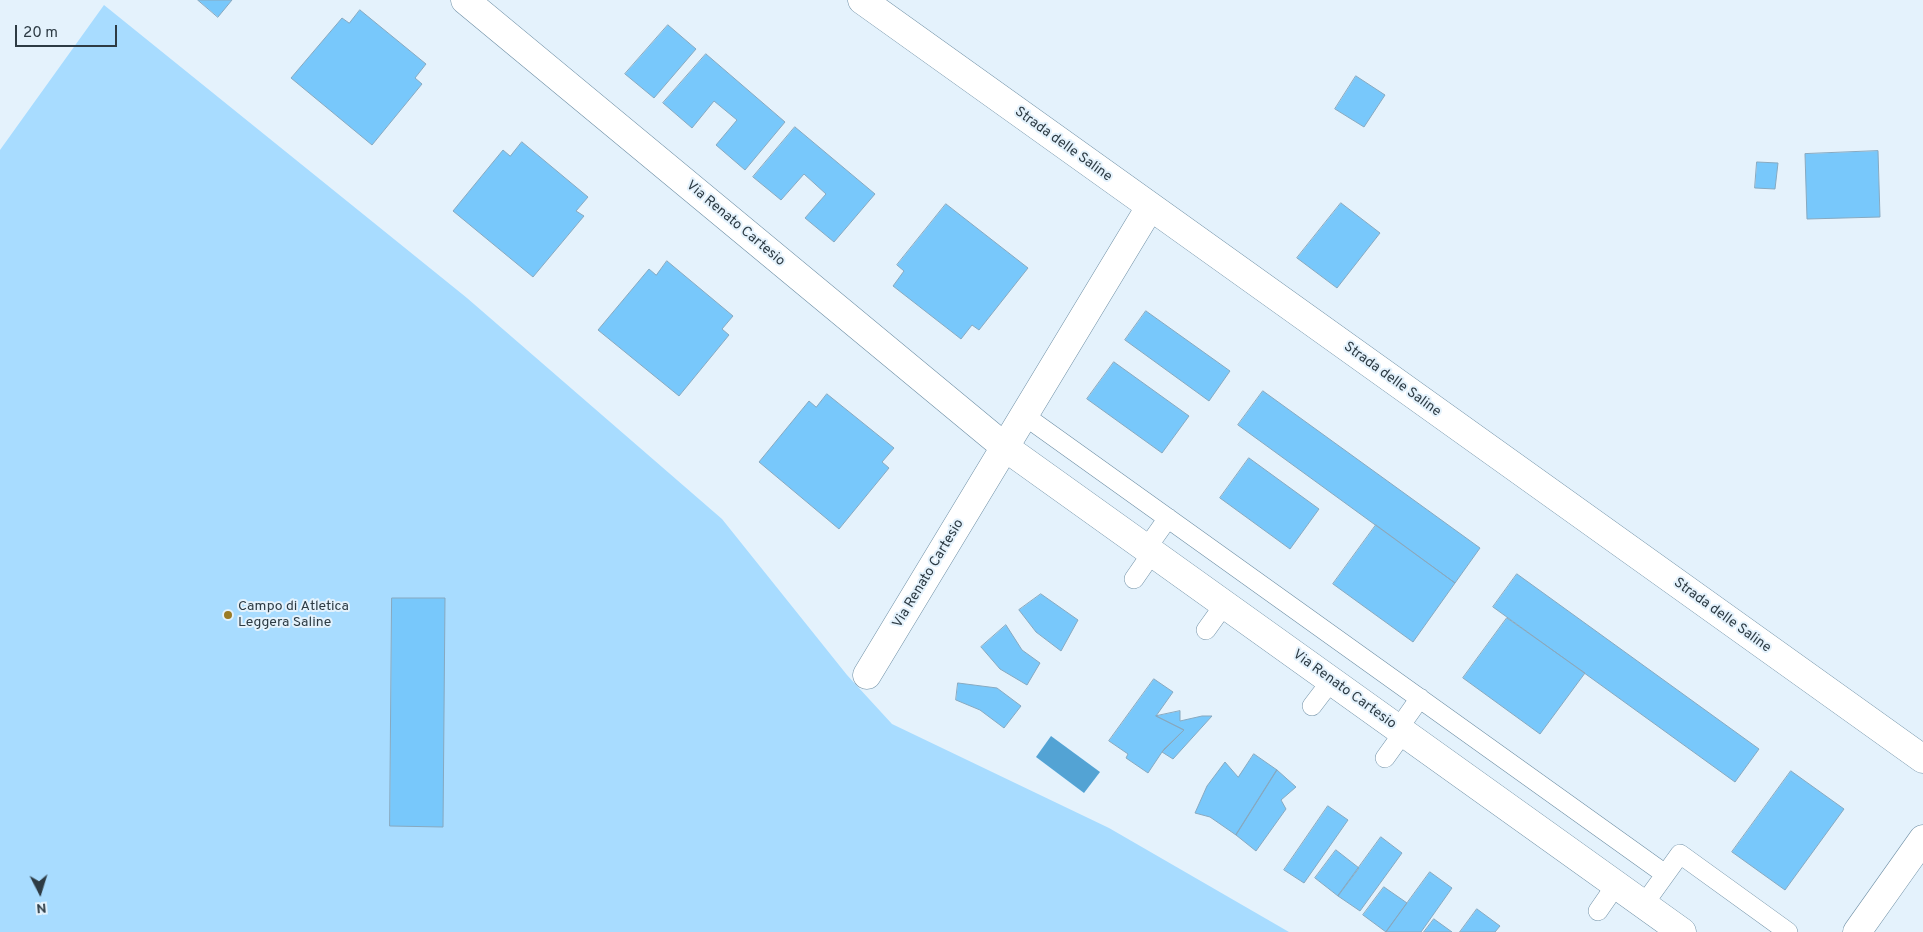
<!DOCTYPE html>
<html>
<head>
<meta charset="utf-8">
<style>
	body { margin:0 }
	#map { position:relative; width:1923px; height:932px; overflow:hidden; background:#e4f2fc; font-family:Overpass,sans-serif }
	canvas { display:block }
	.north { position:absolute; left:15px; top:867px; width:50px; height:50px; -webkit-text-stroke:4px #e4f2fc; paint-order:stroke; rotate:175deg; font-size:14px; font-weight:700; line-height:20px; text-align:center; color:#2d3b44 }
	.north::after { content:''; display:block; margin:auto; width:18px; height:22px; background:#2d3b44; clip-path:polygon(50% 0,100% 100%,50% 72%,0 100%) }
	.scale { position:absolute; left:15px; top:25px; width:102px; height:22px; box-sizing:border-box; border:2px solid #2d3b44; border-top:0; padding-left:6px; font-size:15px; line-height:18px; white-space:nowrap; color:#2d3b44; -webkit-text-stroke:4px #e4f2fc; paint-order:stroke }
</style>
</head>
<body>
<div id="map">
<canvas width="1923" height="932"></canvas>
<div class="north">N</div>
<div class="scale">20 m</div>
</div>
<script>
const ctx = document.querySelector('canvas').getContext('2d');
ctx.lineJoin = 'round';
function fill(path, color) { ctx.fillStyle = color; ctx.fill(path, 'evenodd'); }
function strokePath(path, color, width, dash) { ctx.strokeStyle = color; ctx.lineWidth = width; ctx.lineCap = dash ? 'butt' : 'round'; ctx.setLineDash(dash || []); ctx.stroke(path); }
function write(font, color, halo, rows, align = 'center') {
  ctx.font = font + ' Overpass,sans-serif'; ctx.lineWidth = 4; ctx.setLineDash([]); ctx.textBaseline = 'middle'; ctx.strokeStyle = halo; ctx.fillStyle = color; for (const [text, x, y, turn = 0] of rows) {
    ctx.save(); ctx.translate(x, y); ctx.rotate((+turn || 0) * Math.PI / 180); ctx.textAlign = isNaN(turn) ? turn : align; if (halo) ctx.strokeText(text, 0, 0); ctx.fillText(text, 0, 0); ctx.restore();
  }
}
fill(new Path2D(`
	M 104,5 L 467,298 L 722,519 L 847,675 L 892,724 L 1109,828 L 1289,932 L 0,932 L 0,150 Z`), '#a8dcff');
fill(new Path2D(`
	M 1051,736 L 1100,772 L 1084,793 L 1036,757 Z`), '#53a3d4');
const building = new Path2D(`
	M 198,0 L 232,0 L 218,17 Z
	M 360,10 L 426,64 L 415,78 L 422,84 L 372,145 L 291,78 L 342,18 L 349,23 Z
	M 668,25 L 696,49 L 654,98 L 625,74 Z
	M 706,54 L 785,122 L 745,170 L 716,145 L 737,120 L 714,101 L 692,128 L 663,103 Z
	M 1356,76 L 1385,95 L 1364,127 L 1335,109 Z
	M 795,127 L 875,194 L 834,242 L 805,218 L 826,194 L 804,174 L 781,200 L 753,177 Z
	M 522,142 L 588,197 L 576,211 L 584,216 L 533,277 L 453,211 L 503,150 L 510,156 Z
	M 1878,151 L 1880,217 L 1807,219 L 1805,154 Z
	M 1757,162 L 1778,163 L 1775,189 L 1755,188 Z
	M 1341,203 L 1380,233 L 1337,288 L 1297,258 Z
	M 946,204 L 1028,268 L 979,330 L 972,325 L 961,339 L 893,286 L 904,271 L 897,265 Z
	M 667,261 L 733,316 L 722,329 L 729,335 L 679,396 L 598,330 L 649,269 L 656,275 Z
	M 1146,311 L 1230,371 L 1209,401 L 1125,340 Z
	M 1114,362 L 1189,416 L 1162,453 L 1087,399 Z
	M 1263,391 L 1480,548 L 1455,583 L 1238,425 Z
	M 827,394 L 894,448 L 882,462 L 889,468 L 839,529 L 759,462 L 809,401 L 816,407 Z
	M 1249,458 L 1319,509 L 1290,549 L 1220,498 Z
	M 1376,525 L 1455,583 L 1413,642 L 1333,584 Z
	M 1517,574 L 1759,749 L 1735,782 L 1493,607 Z
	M 1041,594 L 1078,620 L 1061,651 L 1036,632 L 1019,610 Z
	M 392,598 L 445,598 L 443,827 L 390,826 Z
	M 1507,618 L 1585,673 L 1540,734 L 1463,678 Z
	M 1006,625 L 1022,650 L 1040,663 L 1027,685 L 1000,669 L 981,647 Z
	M 1154,679 L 1173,692 L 1156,716 L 1184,730 L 1164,749 L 1148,773 L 1126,758 L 1128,754 L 1109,741 Z
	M 958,683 L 997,688 L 1021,706 L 1004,728 L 980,710 L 956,700 Z
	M 1180,711 L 1180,721 L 1202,716 L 1212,716 L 1173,759 L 1162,752 L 1184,730 L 1156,716 Z
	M 1254,754 L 1277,770 L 1236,835 L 1210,817 L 1195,813 L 1207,786 L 1225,762 L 1238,777 Z
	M 1277,770 L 1296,787 L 1281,800 L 1286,809 L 1256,851 L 1236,835 Z
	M 1791,771 L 1844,809 L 1785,890 L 1732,852 Z
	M 1328,806 L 1348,820 L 1304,883 L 1284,870 Z
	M 1381,837 L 1402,853 L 1360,911 L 1338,896 Z
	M 1336,850 L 1359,868 L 1338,896 L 1315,878 Z
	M 1430,872 L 1452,888 L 1421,932 L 1386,932 Z
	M 1384,887 L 1407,903 L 1386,932 L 1363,915 Z
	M 1477,909 L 1500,926 L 1495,932 L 1460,932 Z
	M 1434,919 L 1452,932 L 1424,932 Z`);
fill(building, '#78c8fb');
strokePath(building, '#87a9c0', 1);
const service = new Path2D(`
	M 1025,416 L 1665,874
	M 1146,549 L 1168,518
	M 1134,579 L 1152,553
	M 1206,630 L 1224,605
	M 1312,706 L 1331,681
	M 1398,729 L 1420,698
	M 1385,758 L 1403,733
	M 1644,904 L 1680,854 L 1788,932
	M 1598,911 L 1616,885`);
const minor = new Path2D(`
	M 465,0 L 1006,448 L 1682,932
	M 867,675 L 1150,207
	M 1857,932 L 1923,839`);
const tertiary = new Path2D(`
	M 862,0 L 1923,759`);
strokePath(service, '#6d8ea4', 20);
strokePath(minor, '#6d8ea4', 29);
strokePath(tertiary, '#6d8ea4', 29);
strokePath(service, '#fff', 19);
strokePath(minor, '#fff', 28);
strokePath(tertiary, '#fff', 28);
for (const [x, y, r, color] of [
	[228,615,5,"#9a7b25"]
]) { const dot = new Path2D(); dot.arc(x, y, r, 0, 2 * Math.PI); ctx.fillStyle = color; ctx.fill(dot); strokePath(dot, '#e4f2fc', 2); }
write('14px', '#2d3b44', '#e4f2fc', [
	["Strada delle Saline",1063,145,36],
	["Via Renato Cartesio",735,224,40],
	["Strada delle Saline",1392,380,36],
	["Via Renato Cartesio",929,574,-59],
	["Strada delle Saline",1722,616,36],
	["Via Renato Cartesio",1344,690,36]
]);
write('14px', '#2d3b44', '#e4f2fc', [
	["Campo di Atletica",238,607],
	["Leggera Saline",238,623]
], 'left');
</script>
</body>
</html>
